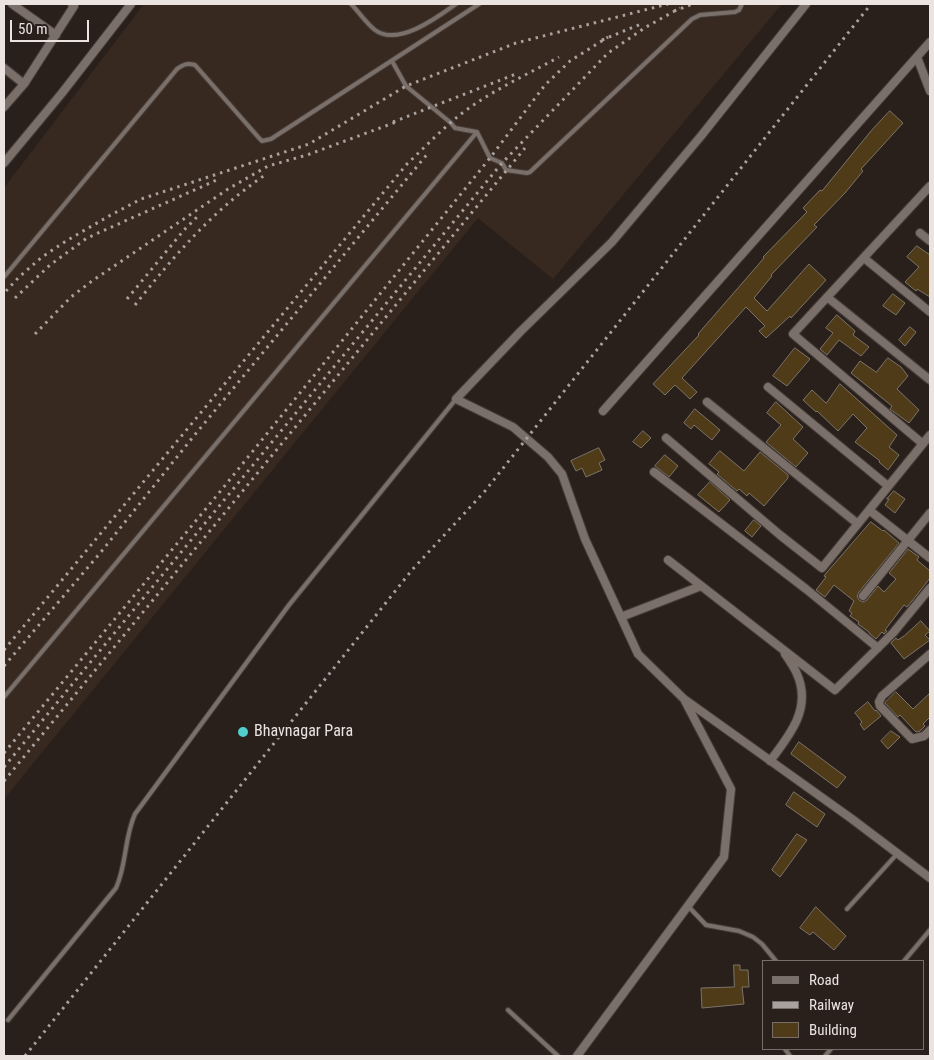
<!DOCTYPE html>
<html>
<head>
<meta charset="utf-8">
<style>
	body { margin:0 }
	#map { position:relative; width:934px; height:1060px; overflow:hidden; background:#2a201b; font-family:"Roboto Condensed",sans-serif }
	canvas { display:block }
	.frame { position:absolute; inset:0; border:5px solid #eae3e0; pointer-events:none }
	.legend { position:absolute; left:762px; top:960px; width:162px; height:90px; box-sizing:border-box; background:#2a201b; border:1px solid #776e6a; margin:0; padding:6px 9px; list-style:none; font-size:15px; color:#eae3e0 }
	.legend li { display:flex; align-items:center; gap:10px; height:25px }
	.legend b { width:25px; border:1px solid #776e6a }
	.scale { position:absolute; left:10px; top:20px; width:79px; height:22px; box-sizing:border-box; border:2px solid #eae3e0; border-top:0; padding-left:6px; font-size:15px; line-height:18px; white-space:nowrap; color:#eae3e0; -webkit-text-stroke:4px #2a201b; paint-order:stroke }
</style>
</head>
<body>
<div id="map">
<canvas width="934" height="1060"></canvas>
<div class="frame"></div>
<ul class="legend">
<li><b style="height:6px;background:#7b6f69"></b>Road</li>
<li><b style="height:6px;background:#a9a19d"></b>Railway</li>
<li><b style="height:14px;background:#4f3b18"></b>Building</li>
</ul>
<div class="scale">50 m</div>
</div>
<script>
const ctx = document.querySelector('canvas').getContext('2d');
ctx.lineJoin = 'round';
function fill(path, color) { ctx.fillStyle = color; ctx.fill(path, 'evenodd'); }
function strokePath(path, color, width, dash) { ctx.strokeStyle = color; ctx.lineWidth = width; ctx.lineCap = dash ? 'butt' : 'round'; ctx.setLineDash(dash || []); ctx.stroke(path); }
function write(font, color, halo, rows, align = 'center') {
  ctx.font = font + ' "Roboto Condensed",sans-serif'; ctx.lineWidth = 5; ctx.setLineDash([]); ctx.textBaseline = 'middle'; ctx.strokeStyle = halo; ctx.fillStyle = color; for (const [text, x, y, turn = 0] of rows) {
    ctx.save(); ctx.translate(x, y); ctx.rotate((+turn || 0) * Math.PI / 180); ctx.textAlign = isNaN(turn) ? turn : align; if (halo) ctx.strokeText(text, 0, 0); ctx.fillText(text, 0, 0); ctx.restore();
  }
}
fill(new Path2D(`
	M 144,4 L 782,4 L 553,279 L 478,218 L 4,799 L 4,188 Z`), '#382920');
const building = new Path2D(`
	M 890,111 L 903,123 L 861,169 L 863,171 L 845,193 L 814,225 L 817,227 L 771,275 L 772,276 L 754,298 L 767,311 L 809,264 L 826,280 L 791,318 L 790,316 L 766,338 L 759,331 L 765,326 L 746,307 L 682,378 L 697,392 L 690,399 L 675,385 L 665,395 L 653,384 L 699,335 L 698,334 L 764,258 L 763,257 L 807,212 L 803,208 L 820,190 L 822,191 L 871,131 Z
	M 917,246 L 930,255 L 930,297 L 917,289 L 916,291 L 905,282 L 919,267 L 907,257 Z
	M 893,294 L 905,303 L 896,315 L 883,306 Z
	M 837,315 L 855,331 L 853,335 L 869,347 L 861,356 L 839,340 L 827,355 L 820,349 L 833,333 L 826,328 Z
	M 910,327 L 916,332 L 905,346 L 899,340 Z
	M 795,348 L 810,359 L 787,386 L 773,376 Z
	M 888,358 L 901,367 L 908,376 L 897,389 L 919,410 L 909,423 L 890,409 L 892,406 L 851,373 L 860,361 L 876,372 Z
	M 840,384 L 897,435 L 889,447 L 899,455 L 888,470 L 879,462 L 880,461 L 855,442 L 867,428 L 853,414 L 838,431 L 817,411 L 816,412 L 803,400 L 812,390 L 826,403 Z
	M 776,402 L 803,427 L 793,439 L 808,453 L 796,467 L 766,442 L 781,425 L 767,413 Z
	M 695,409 L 720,430 L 712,440 L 694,425 L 691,429 L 684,423 Z
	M 643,431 L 651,438 L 641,448 L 633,442 Z
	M 599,448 L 605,460 L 599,463 L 602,470 L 586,477 L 582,468 L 576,471 L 571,461 Z
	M 720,451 L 744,471 L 760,452 L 788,475 L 788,478 L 764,506 L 749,493 L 747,496 L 739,489 L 737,491 L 717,474 L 719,472 L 709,464 Z
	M 665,455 L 678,466 L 669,477 L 655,466 Z
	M 710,482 L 730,500 L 719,512 L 698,495 Z
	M 894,491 L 905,499 L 895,513 L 885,505 L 889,499 L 887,499 Z
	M 754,520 L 761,526 L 752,537 L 745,531 Z
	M 871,522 L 883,531 L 884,530 L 899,543 L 859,592 L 857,596 L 859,600 L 863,602 L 867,600 L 878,586 L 884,592 L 896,579 L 889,573 L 908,549 L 919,557 L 917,560 L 930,571 L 930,578 L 916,596 L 907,607 L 904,605 L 885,630 L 887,631 L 884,634 L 882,632 L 876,639 L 869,633 L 869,632 L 858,624 L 859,622 L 850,616 L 852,613 L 849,611 L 854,601 L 834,585 L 825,597 L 816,590 L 826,577 L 824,576 L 828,571 Z
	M 921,621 L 930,631 L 925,635 L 930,640 L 904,659 L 891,643 L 896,638 L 898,640 L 904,636 Z
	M 896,692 L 913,709 L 930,693 L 930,717 L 923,724 L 925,726 L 920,731 L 916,732 L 900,715 L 898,717 L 885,703 Z
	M 868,702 L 875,711 L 876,710 L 881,716 L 864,730 L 860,724 L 862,722 L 855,713 Z
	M 891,731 L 900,737 L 888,749 L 881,741 Z
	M 799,742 L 846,777 L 837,788 L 791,754 Z
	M 794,792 L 825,814 L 817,827 L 786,805 Z
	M 797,834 L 807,840 L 780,877 L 772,870 Z
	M 816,907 L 846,936 L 834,950 L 813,932 L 810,935 L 800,928 Z
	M 734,965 L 740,965 L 740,970 L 748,970 L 749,987 L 742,987 L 744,1004 L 702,1008 L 701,988 L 734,987 Z`);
fill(building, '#4f3b18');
strokePath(building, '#7b746a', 1);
const lane = new Path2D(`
	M 351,4 C 359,12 366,23 375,30 C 398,47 438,17 456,4
	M 392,61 L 406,86 L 451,123 L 455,128 L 477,132 L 490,158 L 502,163 L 506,170 L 527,173 L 530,172 L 692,19 L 700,15 L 735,12 L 739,10 L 742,4
	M 4,277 L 177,69 C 184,64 187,63 195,65 L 259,138 L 262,141 L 271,139 L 479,4
	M 4,697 L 477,132
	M 688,906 L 706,925 L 739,931 L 753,937 L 762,944 L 776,961
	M 847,909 L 897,854
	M 904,961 L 930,930
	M 508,1010 L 558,1056
	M 8,1020 L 116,888 C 127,864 124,838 135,814 L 289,605 L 456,399
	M 785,1049 L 790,1056
	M 825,1056 L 831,1049`);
const street = new Path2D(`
	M 12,4 L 56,35
	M 806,4 L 701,136 L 612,242 L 521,331 L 456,399 L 513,427 L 548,457 L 562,474 L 585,539 L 638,654 L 684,699 L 852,819 L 930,878
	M 917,57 L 930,91
	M 4,68 L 24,84 L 4,107
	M 24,84 L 74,6 L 72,4
	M 4,163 L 62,93 L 131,4
	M 920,233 L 930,241
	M 864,258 L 930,312
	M 827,297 L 930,380
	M 768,387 L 888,486
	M 707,402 L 858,524
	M 603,411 L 930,42
	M 666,438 L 780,535 L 822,568 L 930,435
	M 923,444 L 793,334 L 930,186
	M 654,472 L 806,589 L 878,648
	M 869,510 L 930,558
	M 668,560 L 835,690 L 893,633 L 930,588
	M 863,596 L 930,513
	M 621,617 L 701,586
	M 930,654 L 882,696 L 879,702 L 880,706 L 912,739 L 924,736 L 930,730
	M 770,761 C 790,735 812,708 797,674 C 794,667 789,660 785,654
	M 577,1056 L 724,857 L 731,789 L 685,701`);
strokePath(lane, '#463e3a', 6);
strokePath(street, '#463e3a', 10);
strokePath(lane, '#7b6f69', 4);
strokePath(street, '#7b6f69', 8);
strokePath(new Path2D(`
	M 674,11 L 693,4
	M 602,40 L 641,24
	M 393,122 L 516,74
	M 6,291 L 19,277 L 42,257 L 66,241 L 109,216 L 141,199 L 309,144 L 406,86 L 516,43 L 668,4
	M 15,298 L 50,265 L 87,238 L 219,179
	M 127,299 L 184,230 L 200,214
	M 135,305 C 174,256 212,211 265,175
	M 35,334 L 71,297 L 92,281 L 228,189 L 268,166 L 307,155 L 399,121
	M 4,650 L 407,164 C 425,147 442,129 461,114 C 491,91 526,75 559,57
	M 4,666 L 101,552 L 193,437 L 429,152
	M 4,753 L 223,488 L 490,158 L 545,85 L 570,61 L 608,37
	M 4,767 L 502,163 L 608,53 L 646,27 L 680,8
	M 4,781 L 525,148
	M 25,1056 L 412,570 L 485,491 L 527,438 L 871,4`), '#a9a19d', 3, [2.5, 5]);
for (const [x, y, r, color] of [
	[243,732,6,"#52cdce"]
]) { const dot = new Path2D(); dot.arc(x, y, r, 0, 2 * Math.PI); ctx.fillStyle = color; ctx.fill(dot); strokePath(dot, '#2a201b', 2); }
write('16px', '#eae3e0', '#2a201b', [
	["Bhavnagar Para",254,732]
], 'left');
</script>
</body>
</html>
